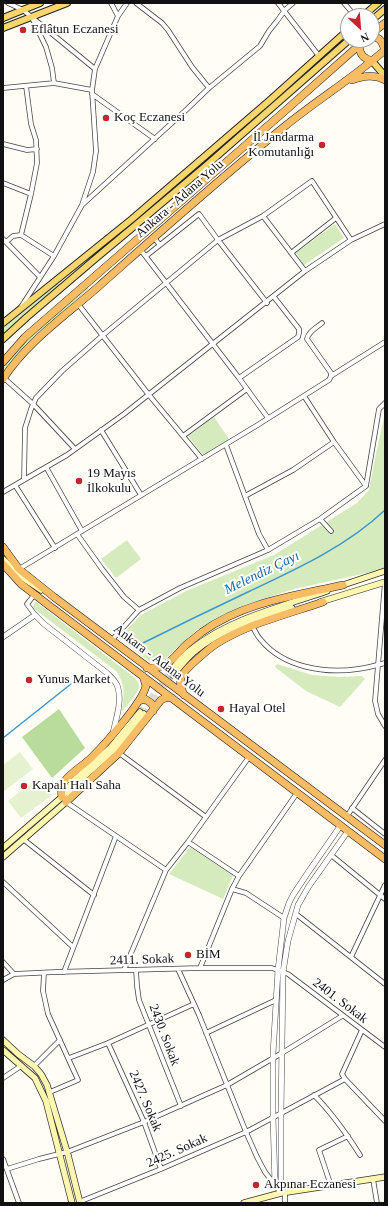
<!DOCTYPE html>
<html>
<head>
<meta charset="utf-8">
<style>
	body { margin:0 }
	#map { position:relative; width:388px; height:1206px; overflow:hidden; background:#fffdf5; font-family:Georgia,serif }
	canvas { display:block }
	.frame { position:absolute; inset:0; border:4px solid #111; pointer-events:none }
	.north { position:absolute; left:340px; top:8px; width:40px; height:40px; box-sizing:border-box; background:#fff; border:1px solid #a0a0a0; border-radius:50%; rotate:154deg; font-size:11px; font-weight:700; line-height:16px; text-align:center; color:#111 }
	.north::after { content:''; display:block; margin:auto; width:14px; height:18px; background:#c4262e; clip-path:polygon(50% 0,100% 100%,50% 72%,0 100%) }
</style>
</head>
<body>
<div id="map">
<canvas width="388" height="1206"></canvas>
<div class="frame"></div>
<div class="north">N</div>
</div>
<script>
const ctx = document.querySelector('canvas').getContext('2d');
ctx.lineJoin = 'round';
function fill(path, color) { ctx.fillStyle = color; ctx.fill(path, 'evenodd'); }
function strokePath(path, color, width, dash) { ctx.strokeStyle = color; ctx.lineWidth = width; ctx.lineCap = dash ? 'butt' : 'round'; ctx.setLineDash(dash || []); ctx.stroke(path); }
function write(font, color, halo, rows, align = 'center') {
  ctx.font = font + ' Georgia,serif'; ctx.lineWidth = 4; ctx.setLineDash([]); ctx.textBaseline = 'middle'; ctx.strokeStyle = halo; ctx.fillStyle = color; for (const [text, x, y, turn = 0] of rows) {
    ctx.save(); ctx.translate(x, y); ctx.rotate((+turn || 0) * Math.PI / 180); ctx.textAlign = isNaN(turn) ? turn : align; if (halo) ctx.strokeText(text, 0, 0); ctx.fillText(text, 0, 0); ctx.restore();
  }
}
fill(new Path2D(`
	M 335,224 L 344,238 L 304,265 L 296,253 Z
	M 58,283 L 60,286 L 3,334 L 3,328 Z
	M 86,287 L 89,289 L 34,337 L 24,347 L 3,375 L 3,363 L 17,346 Z
	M 385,413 L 385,569 L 294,589 L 248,604 L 222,616 L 197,630 L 166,658 L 158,663 L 151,663 L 119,638 L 141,615 L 186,591 L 274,555 L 357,503 L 369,490 L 375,458 Z
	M 214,417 L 229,439 L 203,455 L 188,436 Z
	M 127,540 L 141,559 L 116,578 L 101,559 Z
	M 36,602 L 135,678 C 137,681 139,683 139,687 C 138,694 126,706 122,712 C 124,694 126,686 116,671 L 32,607 Z
	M 277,664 L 312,675 L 339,677 L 362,676 L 365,679 L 340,707 L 306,691 L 275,667 Z
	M 190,847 L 233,875 L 223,899 L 169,874 Z`), '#d5ebbd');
fill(new Path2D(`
	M 59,709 L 85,748 L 52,778 L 22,737 Z`), '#b9dc9c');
fill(new Path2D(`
	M 20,752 L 33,769 L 3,792 L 3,765 Z
	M 39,777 L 52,795 L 21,818 L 8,801 Z`), '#e6f2cf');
strokePath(new Path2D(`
	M 141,644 C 177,626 214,608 250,591 C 297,569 347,546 385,510
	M 3,738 L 81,676`), '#3f96cf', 1.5);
strokePath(new Path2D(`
	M 140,712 L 170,672
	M 144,714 L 173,675`), '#dbdad3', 5.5, [5.5, 3]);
const minor = new Path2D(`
	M 8,3 L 23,10 L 95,69
	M 111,3 L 118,16
	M 136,3 L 162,23 L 168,30 L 192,67 L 209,88
	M 278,3 L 319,56
	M 344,3 L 355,16
	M 33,20 L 46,47 L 52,68 L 54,83
	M 3,88 L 54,83 L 92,90
	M 92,94 L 155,139
	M 3,144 L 27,150 L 37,149
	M 3,183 L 31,194
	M 82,205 L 185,111 L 209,88 L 260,46 L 269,31 L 277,21 L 285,10 L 293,3
	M 21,235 L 31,194 L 37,163 L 36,140 L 31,124 L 26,86
	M 154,238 L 160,245 L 199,214 L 218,240 L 267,303
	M 3,239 L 40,277
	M 6,242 L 13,236 L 21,235 L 54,256
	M 140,249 L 239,378 L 268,418
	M 291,253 L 336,218
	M 146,256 L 160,245
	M 305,271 L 351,240 L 385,224
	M 78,304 L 149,395 L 202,459
	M 21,307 L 54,256 L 82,205 L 93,172 L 96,151 L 92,90 L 95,69 L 118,16 L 127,3
	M 331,376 L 385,342
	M 4,378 L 33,404 L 75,449
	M 239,378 L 298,337 L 299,333 L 299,329 L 274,297
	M 304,396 L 334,442 L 366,486
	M 101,430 L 141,495
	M 183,436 L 247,389
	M 226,445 L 259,534 L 268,550
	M 46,467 L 82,531
	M 24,480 L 25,428 L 31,409 L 36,398 L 62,371 L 103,335 L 218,240 L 263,216 L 312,181 L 351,240
	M 15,485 L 55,548
	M 3,492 L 67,455 L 124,414 L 305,271 L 263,216
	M 245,496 L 293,470 L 334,442
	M 320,519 L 331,531
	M 77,534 L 102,569 L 124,597 L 139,610
	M 19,569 L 256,426 L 329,380 L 331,376 L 331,373 L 307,339 C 308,332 316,328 322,323
	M 385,582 L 375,701 L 378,714 L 385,726
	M 35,594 L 27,604 L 35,615
	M 253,627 C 255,631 257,636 261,640 C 283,667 324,674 358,669 C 367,668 376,665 385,663
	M 111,641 L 139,610 L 180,588 L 268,550 L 320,519 L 366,486 L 379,409 L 385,403
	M 119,753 L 206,817
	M 66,802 L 166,870
	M 352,808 L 385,834
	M 347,816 L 385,760
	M 23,839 L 94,895
	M 188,842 L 239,876
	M 331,855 L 385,899
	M 3,882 L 73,947
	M 232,889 L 246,893 L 284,918
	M 296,914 L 385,984
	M 351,957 L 385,885
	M 3,962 L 14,974
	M 200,968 L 232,889 L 239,876 L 297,793
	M 178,969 L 199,1015 L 246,1132 L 257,1157 L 265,1172 L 281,1193
	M 124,970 L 166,870 L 188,842 L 249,757
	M 136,970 L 137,986 L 139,1000 L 181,1106
	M 64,972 L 116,836
	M 44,973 L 43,991 L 48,1014 L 78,1080 L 50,1092
	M 3,980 L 14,974 L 56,972 L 200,968 L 272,968 L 288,974 L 385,1047
	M 206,1033 L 276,1000
	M 108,1043 L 144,1122 L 161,1169
	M 69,1058 L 108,1043 L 194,1004
	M 34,1066 L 60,1040
	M 3,1078 L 21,1066
	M 345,1079 L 385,1121
	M 314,1095 C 332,1113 346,1133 360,1155
	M 3,1159 L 19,1203
	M 7,1169 L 39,1159 L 67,1152 L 144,1122 L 227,1085 L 282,1053 L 342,1016
	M 373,1179 L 377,1203
	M 331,1186 L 319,1150 L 348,1136
	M 285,1193 L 285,1203
	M 79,1202 L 161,1169 L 246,1132 L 345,1079 L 342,1074 L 362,1030`);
const tertiary = new Path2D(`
	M 3,637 L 35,615 L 44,624 L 107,673 C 111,677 117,682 118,688 C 122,702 116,719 113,733
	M 275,1185 L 273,1117 L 273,1054 L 278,970 L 284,918 L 289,903 L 293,895 L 307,874 L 341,825
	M 281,1193 L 281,1113 L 283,972 L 288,941 L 298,905 L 309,886 L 348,831`);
const secondary = new Path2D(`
	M 3,559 L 23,578 L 41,590
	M 340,586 L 385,571
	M 320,602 L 385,582
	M 170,672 C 177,663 184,654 193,648 C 232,618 281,607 327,591
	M 173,675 C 180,667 186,659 194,652 C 222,628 258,619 292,608
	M 3,848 L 62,797 L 73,781 L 111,747 L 140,712
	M 3,857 L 66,802 L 77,783 L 115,749 L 144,714
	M 3,1040 L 18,1054 L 34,1066 L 41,1074 L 47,1085 L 68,1155 L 80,1203
	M 3,1050 L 35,1078 L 46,1101 L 72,1203
	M 244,1203 L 281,1193 L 385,1177`);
const primary = new Path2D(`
	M 363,16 L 378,3
	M 3,18 L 40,3
	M 372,20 L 385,9
	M 3,28 L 67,3
	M 372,61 L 385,76
	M 3,323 L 132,219 L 269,101 L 348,30
	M 3,339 L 27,317 L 95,259 L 137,224 L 208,164 L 349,40`);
const trunk = new Path2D(`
	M 372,33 L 385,23
	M 372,36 C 381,38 382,42 385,50
	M 359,45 C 360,55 363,58 372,61
	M 352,80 C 364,76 374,74 385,80
	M 3,362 L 25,337 L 286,110 L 365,40
	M 3,379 C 27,342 65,316 98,287 C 159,233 220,178 284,127 C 317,100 353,78 385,50
	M 3,547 L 19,569 L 54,597 L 385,845
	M 3,564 L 21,584 L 47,604 L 385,859
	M 147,668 C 152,668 158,668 162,666 C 173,662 179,651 187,644 C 192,640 197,636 202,632 C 244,602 294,596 343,585
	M 184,695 C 182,690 179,684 181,678 C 183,672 188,668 192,664 C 200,657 207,650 216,644 C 247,624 288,614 323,602
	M 139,701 L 145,699 L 151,703 L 153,706 L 153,711
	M 62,797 C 61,792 61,787 64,782 C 71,772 83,766 92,757 C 105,744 142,703 146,686 L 143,676
	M 66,802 L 119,753 L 161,700 L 165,698 L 172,698`);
strokePath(minor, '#444', 5.5);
strokePath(tertiary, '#444', 6);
strokePath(secondary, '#333', 7);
strokePath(primary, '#222', 8);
strokePath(trunk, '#222', 8);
strokePath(minor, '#fff', 4);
strokePath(tertiary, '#fff', 5);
strokePath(secondary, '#fff6b0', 5.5);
strokePath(primary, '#f9d66b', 6);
strokePath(trunk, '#f7bc64', 7);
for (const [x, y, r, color] of [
	[23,30,4,"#c4262e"],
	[106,118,4,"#c4262e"],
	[322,145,4,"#c4262e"],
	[79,481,4,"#c4262e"],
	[29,680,4,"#c4262e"],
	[221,709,4,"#c4262e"],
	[24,786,4,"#c4262e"],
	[188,955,4,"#c4262e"],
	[256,1185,4,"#c4262e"]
]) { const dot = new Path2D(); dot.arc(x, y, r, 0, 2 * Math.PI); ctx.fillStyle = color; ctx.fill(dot); strokePath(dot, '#fff', 1.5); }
write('13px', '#111', '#fff', [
	["Eflâtun Eczanesi",31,30],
	["Koç Eczanesi",114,118],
	["İl Jandarma",314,138,"right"],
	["Komutanlığı",314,153,"right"],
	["19 Mayıs",87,474],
	["İlkokulu",87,489],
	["Yunus Market",37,680],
	["Hayal Otel",229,709],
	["Kapalı Halı Saha",32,786],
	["BİM",196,955],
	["Akpınar Eczanesi",264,1185]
], 'left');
write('13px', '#111', '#fff', [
	["Ankara - Adana Yolu",180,199,-41],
	["Ankara - Adana Yolu",159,661,37],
	["2411. Sokak",142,960,-2],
	["2401. Sokak",340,1001,37],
	["2430. Sokak",164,1035,69],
	["2427. Sokak",145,1101,67],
	["2425. Sokak",177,1151,-24]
]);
write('italic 14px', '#1768a6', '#fff', [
	["Melendiz Çayı",262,573,-26]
]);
</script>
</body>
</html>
